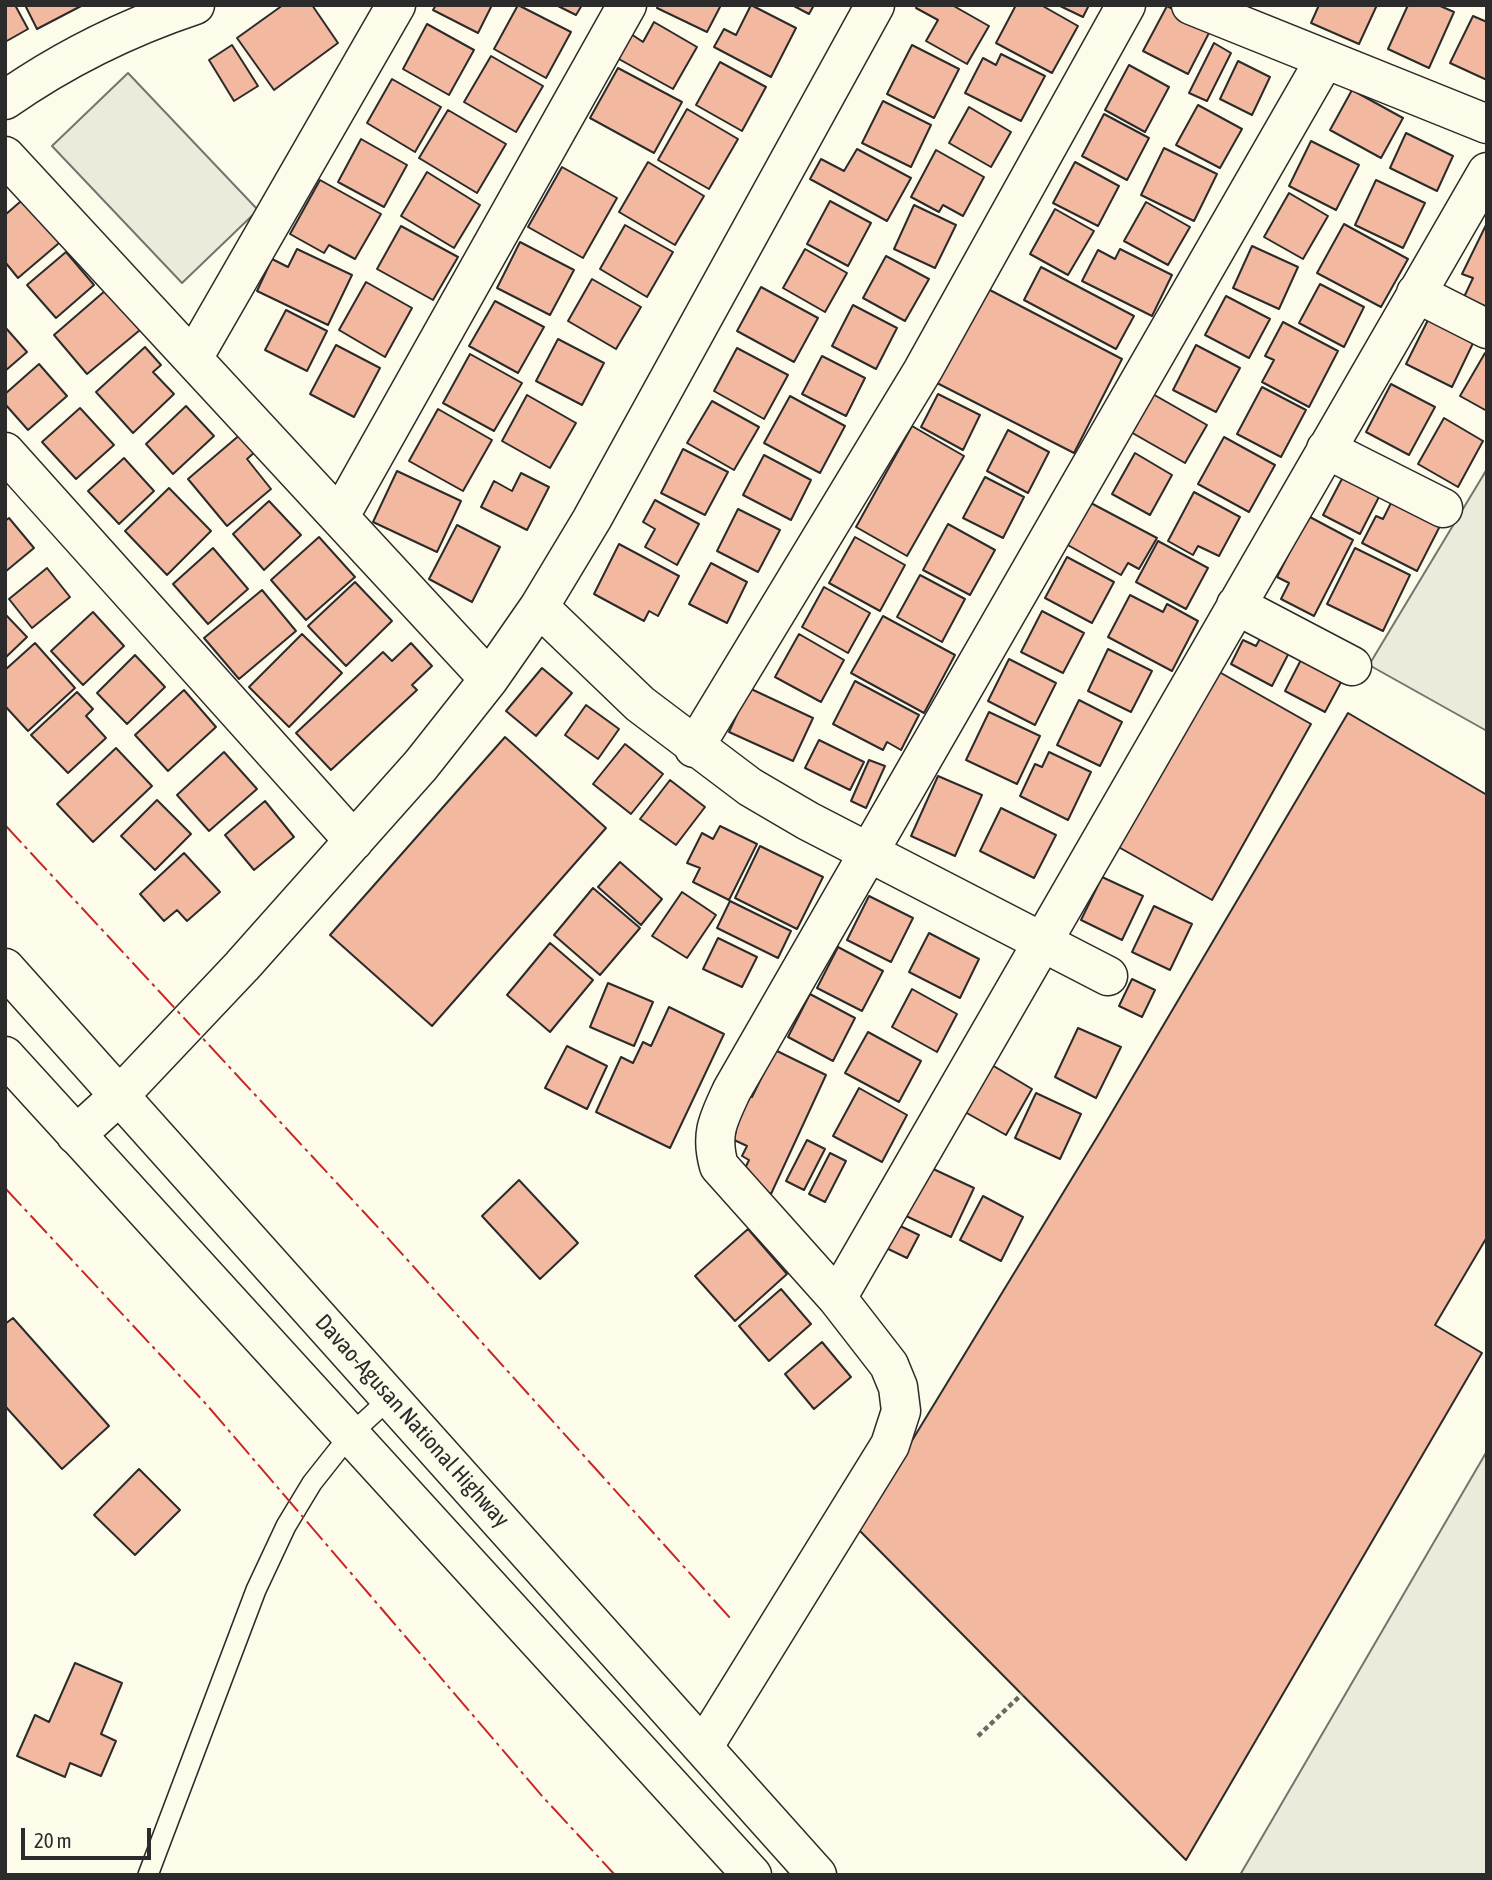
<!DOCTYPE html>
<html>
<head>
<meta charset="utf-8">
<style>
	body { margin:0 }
	#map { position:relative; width:1492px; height:1880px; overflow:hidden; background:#fdfbea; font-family:"Asap Condensed",sans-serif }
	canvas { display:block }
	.frame { position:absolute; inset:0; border:7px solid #2b2b2b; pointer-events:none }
	.scale { position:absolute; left:21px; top:1828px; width:130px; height:32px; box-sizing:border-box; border:4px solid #2b2b2b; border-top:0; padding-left:9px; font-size:21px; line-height:24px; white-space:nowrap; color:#2b2b2b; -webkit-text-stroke:5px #fdfbea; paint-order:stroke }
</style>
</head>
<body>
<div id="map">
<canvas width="1492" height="1880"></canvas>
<div class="frame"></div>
<div class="scale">20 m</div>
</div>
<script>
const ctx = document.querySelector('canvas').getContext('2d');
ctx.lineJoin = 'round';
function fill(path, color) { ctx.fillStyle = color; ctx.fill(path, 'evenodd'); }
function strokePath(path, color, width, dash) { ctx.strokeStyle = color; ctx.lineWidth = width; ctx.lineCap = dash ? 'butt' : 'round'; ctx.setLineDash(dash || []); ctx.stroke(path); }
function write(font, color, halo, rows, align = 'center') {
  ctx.font = font + ' "Asap Condensed",sans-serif'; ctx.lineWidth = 5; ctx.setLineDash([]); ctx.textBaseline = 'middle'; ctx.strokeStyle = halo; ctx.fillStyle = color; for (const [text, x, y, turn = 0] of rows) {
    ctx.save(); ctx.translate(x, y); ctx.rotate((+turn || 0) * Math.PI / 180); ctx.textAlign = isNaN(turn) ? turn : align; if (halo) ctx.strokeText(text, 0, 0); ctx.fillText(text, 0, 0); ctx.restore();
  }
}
const green = new Path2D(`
	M 128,73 L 258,210 L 182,283 L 52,146 Z
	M 1487,469 L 1487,731 L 1369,665 Z
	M 1487,1451 L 1487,1875 L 1240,1875 Z`);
fill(green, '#ecebdb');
strokePath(green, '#74746e', 2);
const building = new Path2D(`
	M 5,5 L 15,5 L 28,29 L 5,42 Z
	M 25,5 L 83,5 L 37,29 Z
	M 283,5 L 312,5 L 338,43 L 274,90 L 237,38 Z
	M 436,5 L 492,5 L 478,33 L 433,10 Z
	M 518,5 L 571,32 L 546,78 L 494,49 Z
	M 556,5 L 582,5 L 576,15 Z
	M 659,5 L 721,5 L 707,32 L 657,8 Z
	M 751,5 L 796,28 L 771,77 L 714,47 L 724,29 L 736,35 Z
	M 792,5 L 814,5 L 809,14 Z
	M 918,5 L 952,5 L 989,26 L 967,64 L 926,41 L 938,20 L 916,8 Z
	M 1016,5 L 1041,5 L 1078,26 L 1052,73 L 996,43 Z
	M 1058,5 L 1089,5 L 1083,17 Z
	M 1319,5 L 1377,5 L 1359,44 L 1311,23 Z
	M 1408,5 L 1438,5 L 1454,12 L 1429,68 L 1388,49 Z
	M 1167,6 L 1211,29 L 1188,74 L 1143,51 Z
	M 1473,16 L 1487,22 L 1487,80 L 1450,63 Z
	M 654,22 L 697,47 L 673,89 L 617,58 L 631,34 L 643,42 Z
	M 427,24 L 474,50 L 449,95 L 403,69 Z
	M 1214,43 L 1231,53 L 1207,101 L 1189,93 Z
	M 232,45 L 258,86 L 234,101 L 209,60 Z
	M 912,45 L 959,69 L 934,118 L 887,94 Z
	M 1001,54 L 1045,76 L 1021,121 L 965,93 L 983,58 L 996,65 Z
	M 491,56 L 543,86 L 516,132 L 464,102 Z
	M 1238,61 L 1270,77 L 1252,115 L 1220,99 Z
	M 720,62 L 766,87 L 742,131 L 696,105 Z
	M 1129,65 L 1169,87 L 1145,132 L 1105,110 Z
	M 618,68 L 682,102 L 654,153 L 590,118 Z
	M 392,79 L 441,107 L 415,152 L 367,123 Z
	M 1352,90 L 1403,118 L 1381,158 L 1330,130 Z
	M 883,101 L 931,125 L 911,167 L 862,143 Z
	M 1198,105 L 1242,129 L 1220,168 L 1176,145 Z
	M 969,107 L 1011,132 L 991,167 L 949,143 Z
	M 687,109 L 738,139 L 709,189 L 658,160 Z
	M 448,110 L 506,144 L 477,193 L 419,158 Z
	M 1104,114 L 1149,138 L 1127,180 L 1082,156 Z
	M 1406,133 L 1453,156 L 1437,191 L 1390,168 Z
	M 361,139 L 407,165 L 384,207 L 338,182 Z
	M 1311,141 L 1359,165 L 1336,210 L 1289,186 Z
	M 1164,148 L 1217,174 L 1194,221 L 1141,195 Z
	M 857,149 L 911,178 L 887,221 L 810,179 L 821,159 L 844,171 Z
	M 936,150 L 984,177 L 963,216 L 943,205 L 939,212 L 911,197 Z
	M 648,162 L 704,196 L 675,245 L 619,212 Z
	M 1075,162 L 1119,186 L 1098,226 L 1053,203 Z
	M 562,167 L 617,198 L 583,258 L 528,227 Z
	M 427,172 L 480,205 L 454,248 L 401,216 Z
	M 320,180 L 381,214 L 355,259 L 329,245 L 324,253 L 290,234 Z
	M 1376,180 L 1425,203 L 1403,248 L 1355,225 Z
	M 1289,193 L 1328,216 L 1303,259 L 1264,237 Z
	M 28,195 L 65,238 L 18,278 L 5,262 L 5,215 Z
	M 830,201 L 871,223 L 848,266 L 807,244 Z
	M 1146,202 L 1190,227 L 1168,265 L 1124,241 Z
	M 914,205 L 956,225 L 935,268 L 894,249 Z
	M 1055,209 L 1094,231 L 1068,275 L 1030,254 Z
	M 1487,223 L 1487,307 L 1464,297 L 1473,278 L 1462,274 Z
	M 1344,224 L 1408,259 L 1381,307 L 1317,273 Z
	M 625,225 L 673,252 L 647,297 L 600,269 Z
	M 401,226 L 458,257 L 433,300 L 377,269 Z
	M 520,242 L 574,270 L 550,315 L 497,288 Z
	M 1252,246 L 1298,267 L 1279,309 L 1233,288 Z
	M 297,249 L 352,275 L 328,325 L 257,291 L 272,259 L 288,267 Z
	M 805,249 L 847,273 L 825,312 L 783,288 Z
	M 1120,249 L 1172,275 L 1152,316 L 1082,281 L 1098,250 L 1115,259 Z
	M 66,252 L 94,285 L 56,318 L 27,285 Z
	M 886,256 L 929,279 L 905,321 L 863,298 Z
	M 1041,267 L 1134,316 L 1116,349 L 1024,300 Z
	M 592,279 L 641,307 L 616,349 L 568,321 Z
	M 366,282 L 412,308 L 385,357 L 339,330 Z
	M 1320,284 L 1364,307 L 1344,347 L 1299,323 Z
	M 761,287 L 818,318 L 794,362 L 737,331 Z
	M 986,288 L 1122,359 L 1074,453 L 937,383 Z
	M 106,290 L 140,330 L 87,374 L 54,335 Z
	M 1226,296 L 1270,319 L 1249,358 L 1205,335 Z
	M 495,301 L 544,327 L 518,373 L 469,346 Z
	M 853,305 L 897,328 L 876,369 L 832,346 Z
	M 286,310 L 327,331 L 307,371 L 265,350 Z
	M 1430,316 L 1475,339 L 1452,387 L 1406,364 Z
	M 1283,322 L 1338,351 L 1309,407 L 1262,382 L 1274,360 L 1265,356 Z
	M 5,327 L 27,352 L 5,371 Z
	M 558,339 L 604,363 L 582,405 L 536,381 Z
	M 336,345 L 380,368 L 354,417 L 310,394 Z
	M 1196,345 L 1240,368 L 1216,412 L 1173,390 Z
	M 145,347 L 161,365 L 153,372 L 174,394 L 133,433 L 96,392 Z
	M 737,348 L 788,375 L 764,419 L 714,391 Z
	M 1485,353 L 1487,353 L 1487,411 L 1460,396 Z
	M 470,354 L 522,383 L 494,431 L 443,403 Z
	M 822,356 L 865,378 L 846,416 L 802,394 Z
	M 39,364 L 67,396 L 28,430 L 5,404 L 5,394 Z
	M 1391,384 L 1435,407 L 1409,455 L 1366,432 Z
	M 1262,387 L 1306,410 L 1281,457 L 1237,434 Z
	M 1151,393 L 1207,425 L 1185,463 L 1129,431 Z
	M 938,394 L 980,415 L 963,450 L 921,427 Z
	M 527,395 L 576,423 L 550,468 L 502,441 Z
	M 790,396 L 845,426 L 820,473 L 764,443 Z
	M 712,401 L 759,427 L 734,470 L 687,443 Z
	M 186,406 L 214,436 L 173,474 L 146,444 Z
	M 80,408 L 114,445 L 76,479 L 42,442 Z
	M 438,409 L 492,440 L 463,491 L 409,461 Z
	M 1444,418 L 1483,441 L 1458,487 L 1418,464 Z
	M 912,426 L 964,456 L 907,556 L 856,527 Z
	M 1008,430 L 1049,452 L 1028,493 L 987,471 Z
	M 242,433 L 256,451 L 247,459 L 271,489 L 227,526 L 188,479 Z
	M 1224,437 L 1275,465 L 1249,512 L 1198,484 Z
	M 683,449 L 728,472 L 705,515 L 661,493 Z
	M 1135,453 L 1172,475 L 1150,515 L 1112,494 Z
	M 764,455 L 811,480 L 791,520 L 743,495 Z
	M 124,458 L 154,491 L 119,524 L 88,491 Z
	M 397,471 L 461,501 L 437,552 L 373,522 Z
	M 521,473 L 549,487 L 527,530 L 481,507 L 494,481 L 512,491 Z
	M 1344,475 L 1381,493 L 1360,534 L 1323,515 Z
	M 985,477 L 1024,497 L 1003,538 L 963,518 Z
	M 169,488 L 211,531 L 167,575 L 125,531 Z
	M 1194,492 L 1240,517 L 1219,556 L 1198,546 L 1193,555 L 1168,541 Z
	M 655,500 L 699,524 L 677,565 L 645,547 L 655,529 L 643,522 Z
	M 269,501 L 301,535 L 264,570 L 233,534 Z
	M 1392,501 L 1440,526 L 1417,571 L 1362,543 L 1376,516 L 1383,519 Z
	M 1089,502 L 1157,538 L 1139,569 L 1128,563 L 1121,575 L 1066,544 Z
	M 738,509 L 780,530 L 758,572 L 717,551 Z
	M 1308,516 L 1353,540 L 1314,616 L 1281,599 L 1289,583 L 1277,577 Z
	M 9,518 L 34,548 L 5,572 L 5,521 Z
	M 948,524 L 995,550 L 970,595 L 923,570 Z
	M 457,525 L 500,547 L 472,602 L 429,579 Z
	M 319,537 L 355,577 L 306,620 L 271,580 Z
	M 855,537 L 905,565 L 880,611 L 829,583 Z
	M 1158,541 L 1208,568 L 1186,609 L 1136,582 Z
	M 619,544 L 679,576 L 658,616 L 649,611 L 644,621 L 594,594 Z
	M 213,548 L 248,589 L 208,624 L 173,584 Z
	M 1355,548 L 1410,575 L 1383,631 L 1327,604 Z
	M 1067,557 L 1114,582 L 1092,623 L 1045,598 Z
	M 711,563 L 747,582 L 727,623 L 689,604 Z
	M 47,568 L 70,597 L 32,628 L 9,599 Z
	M 920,575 L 965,599 L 942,642 L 897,617 Z
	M 355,582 L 392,621 L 346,666 L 308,626 Z
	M 824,587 L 870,613 L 848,653 L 802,627 Z
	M 262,590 L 296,631 L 239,679 L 204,638 Z
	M 1130,595 L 1163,612 L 1167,604 L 1198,621 L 1172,671 L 1108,637 Z
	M 1042,611 L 1084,633 L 1063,673 L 1021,652 Z
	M 93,612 L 124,646 L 83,685 L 51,651 Z
	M 5,614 L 27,637 L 5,658 Z
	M 883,616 L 955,655 L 924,713 L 851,673 Z
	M 1266,628 L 1294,643 L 1272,686 L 1231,664 L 1243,640 L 1256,646 Z
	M 302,634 L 342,673 L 289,727 L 249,687 Z
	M 799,634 L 844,660 L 821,702 L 775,677 Z
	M 35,643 L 75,688 L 28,731 L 5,706 L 5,670 Z
	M 411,643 L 432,666 L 412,685 L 417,690 L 331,770 L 296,733 L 383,652 L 392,661 Z
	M 1108,649 L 1152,671 L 1131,712 L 1088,691 Z
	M 1306,650 L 1347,671 L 1325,712 L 1285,691 Z
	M 135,655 L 165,687 L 127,724 L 97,693 Z
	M 1009,659 L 1056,683 L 1035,725 L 988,701 Z
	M 542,668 L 572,693 L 536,736 L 506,711 Z
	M 1214,669 L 1311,724 L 1212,900 L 1115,845 Z
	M 855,681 L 919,715 L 901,750 L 887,742 L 883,750 L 833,724 Z
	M 749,688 L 813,718 L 793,761 L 729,732 Z
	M 184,690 L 216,727 L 168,771 L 135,735 Z
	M 77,692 L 93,709 L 86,716 L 106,738 L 68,773 L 31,735 Z
	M 1079,700 L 1122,722 L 1100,766 L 1057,745 Z
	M 586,705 L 619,729 L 598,759 L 565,735 Z
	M 989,712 L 1040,736 L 1017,784 L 966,760 Z
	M 1348,713 L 1487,795 L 1487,1237 L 1435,1325 L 1482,1353 L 1186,1860 L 858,1529 L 1102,1129 Z
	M 505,737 L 606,828 L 432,1026 L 330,935 Z
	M 819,740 L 864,762 L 850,790 L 805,768 Z
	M 625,744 L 663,774 L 631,814 L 593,784 Z
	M 116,748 L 152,786 L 93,842 L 57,804 Z
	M 224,752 L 257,789 L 209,831 L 177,795 Z
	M 1049,752 L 1091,772 L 1068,820 L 1020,796 L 1035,764 L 1042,767 Z
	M 869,760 L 885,766 L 866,808 L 851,801 Z
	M 938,776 L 982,795 L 955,856 L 911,836 Z
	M 670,780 L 705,807 L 676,845 L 640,819 Z
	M 157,800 L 191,834 L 155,870 L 121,836 Z
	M 265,801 L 294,837 L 254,870 L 225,835 Z
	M 1001,808 L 1056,835 L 1034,878 L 980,851 Z
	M 720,826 L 757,844 L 729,900 L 693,882 L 700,868 L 687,863 L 702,833 L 713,839 Z
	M 760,846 L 823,877 L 797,929 L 735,898 Z
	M 184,853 L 220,892 L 187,921 L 177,910 L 164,921 L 140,894 Z
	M 620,862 L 662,899 L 641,925 L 598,887 Z
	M 1102,877 L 1143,896 L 1122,940 L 1081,920 Z
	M 593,888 L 640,928 L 600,975 L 554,935 Z
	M 682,892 L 716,915 L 687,958 L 652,936 Z
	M 869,896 L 913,918 L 891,962 L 847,940 Z
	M 730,901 L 791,931 L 778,958 L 717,928 Z
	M 1154,906 L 1192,924 L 1170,970 L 1132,952 Z
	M 929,933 L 979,959 L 960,998 L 909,972 Z
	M 718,938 L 757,957 L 742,987 L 703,969 Z
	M 550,943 L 593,980 L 550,1032 L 507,995 Z
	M 838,947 L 883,971 L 862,1011 L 817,988 Z
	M 1132,979 L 1155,990 L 1142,1017 L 1119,1006 Z
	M 608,983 L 653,1002 L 634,1046 L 590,1027 Z
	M 912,989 L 957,1014 L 937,1052 L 892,1027 Z
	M 810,994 L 855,1018 L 833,1061 L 788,1037 Z
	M 669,1007 L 724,1034 L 670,1148 L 596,1112 L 621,1057 L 633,1063 L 643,1042 L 651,1046 Z
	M 1078,1028 L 1121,1047 L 1096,1098 L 1055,1077 Z
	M 868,1032 L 921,1061 L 899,1102 L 845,1073 Z
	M 567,1046 L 607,1066 L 587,1109 L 545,1088 Z
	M 775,1050 L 826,1075 L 771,1194 L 740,1179 L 749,1160 L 742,1156 L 747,1146 L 732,1139 L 736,1132 L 727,1128 L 744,1094 L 752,1097 Z
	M 992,1065 L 1032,1089 L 1006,1135 L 965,1112 Z
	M 859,1088 L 907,1115 L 882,1162 L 833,1136 Z
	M 1036,1093 L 1081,1114 L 1060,1159 L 1015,1138 Z
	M 807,1140 L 825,1149 L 804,1190 L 786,1181 Z
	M 830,1153 L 846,1161 L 825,1202 L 809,1194 Z
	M 929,1167 L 974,1188 L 951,1237 L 906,1216 Z
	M 519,1180 L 578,1243 L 540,1279 L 482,1216 Z
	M 983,1196 L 1023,1217 L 1001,1261 L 960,1240 Z
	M 894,1223 L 919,1235 L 907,1258 L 882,1246 Z
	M 748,1229 L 787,1274 L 735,1321 L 695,1276 Z
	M 781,1289 L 811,1324 L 769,1361 L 739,1326 Z
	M 13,1318 L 109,1426 L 62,1469 L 5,1406 L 5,1324 Z
	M 822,1342 L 851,1377 L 814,1409 L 785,1374 Z
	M 139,1469 L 180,1510 L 135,1555 L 94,1515 Z
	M 75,1663 L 122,1683 L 101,1734 L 116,1741 L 101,1776 L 70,1763 L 65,1777 L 17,1756 L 35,1715 L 49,1722 Z`);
fill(building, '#f2b8a0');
strokePath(building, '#2b2b2b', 2);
const service = new Path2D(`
	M 148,1875 L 256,1590 L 286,1526 L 312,1483 L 350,1435 L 390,1398`);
const minor = new Path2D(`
	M 1191,5 L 1487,124
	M 5,100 C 65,58 126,28 195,5
	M 5,156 L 489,679
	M 1416,293 L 1487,329
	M 193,358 L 396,5
	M 1326,449 L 1443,508
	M 5,452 L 354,841
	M 340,516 L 627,5
	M 1236,605 L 1352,666
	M 539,607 L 640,704 L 750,787 L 808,821 L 1108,976
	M 694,748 L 923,370 L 1126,5
	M 76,1135 L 120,1095 L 242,966 L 421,765 L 489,679 L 539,607 L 592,519 L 875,5
	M 837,1298 L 1487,172
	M 704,1746 L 890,1445 L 901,1411 L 898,1387 L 889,1365 L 837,1298 L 719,1166 C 710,1134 718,1120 732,1090 L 1325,59`);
const trunk = new Path2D(`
	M 5,968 L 817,1875
	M 5,1056 L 752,1875`);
strokePath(service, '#2b2b2b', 22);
strokePath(minor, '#2b2b2b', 41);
strokePath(trunk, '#2b2b2b', 41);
strokePath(new Path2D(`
	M 978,1736 L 1022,1694`), '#6a6964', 4.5, [5, 3.5]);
strokePath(service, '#fdfbea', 19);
strokePath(minor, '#fdfbea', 38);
strokePath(trunk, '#fdfbea', 38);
strokePath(new Path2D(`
	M 5,825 L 385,1235 L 731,1619
	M 5,1188 L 206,1404 L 543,1797 L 615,1875`), '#c62828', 2, [24, 5, 3.5, 5]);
write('23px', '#2b2b2b', '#fdfbea', [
	["Davao-Agusan National Highway",412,1421,48]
]);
</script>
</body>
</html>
